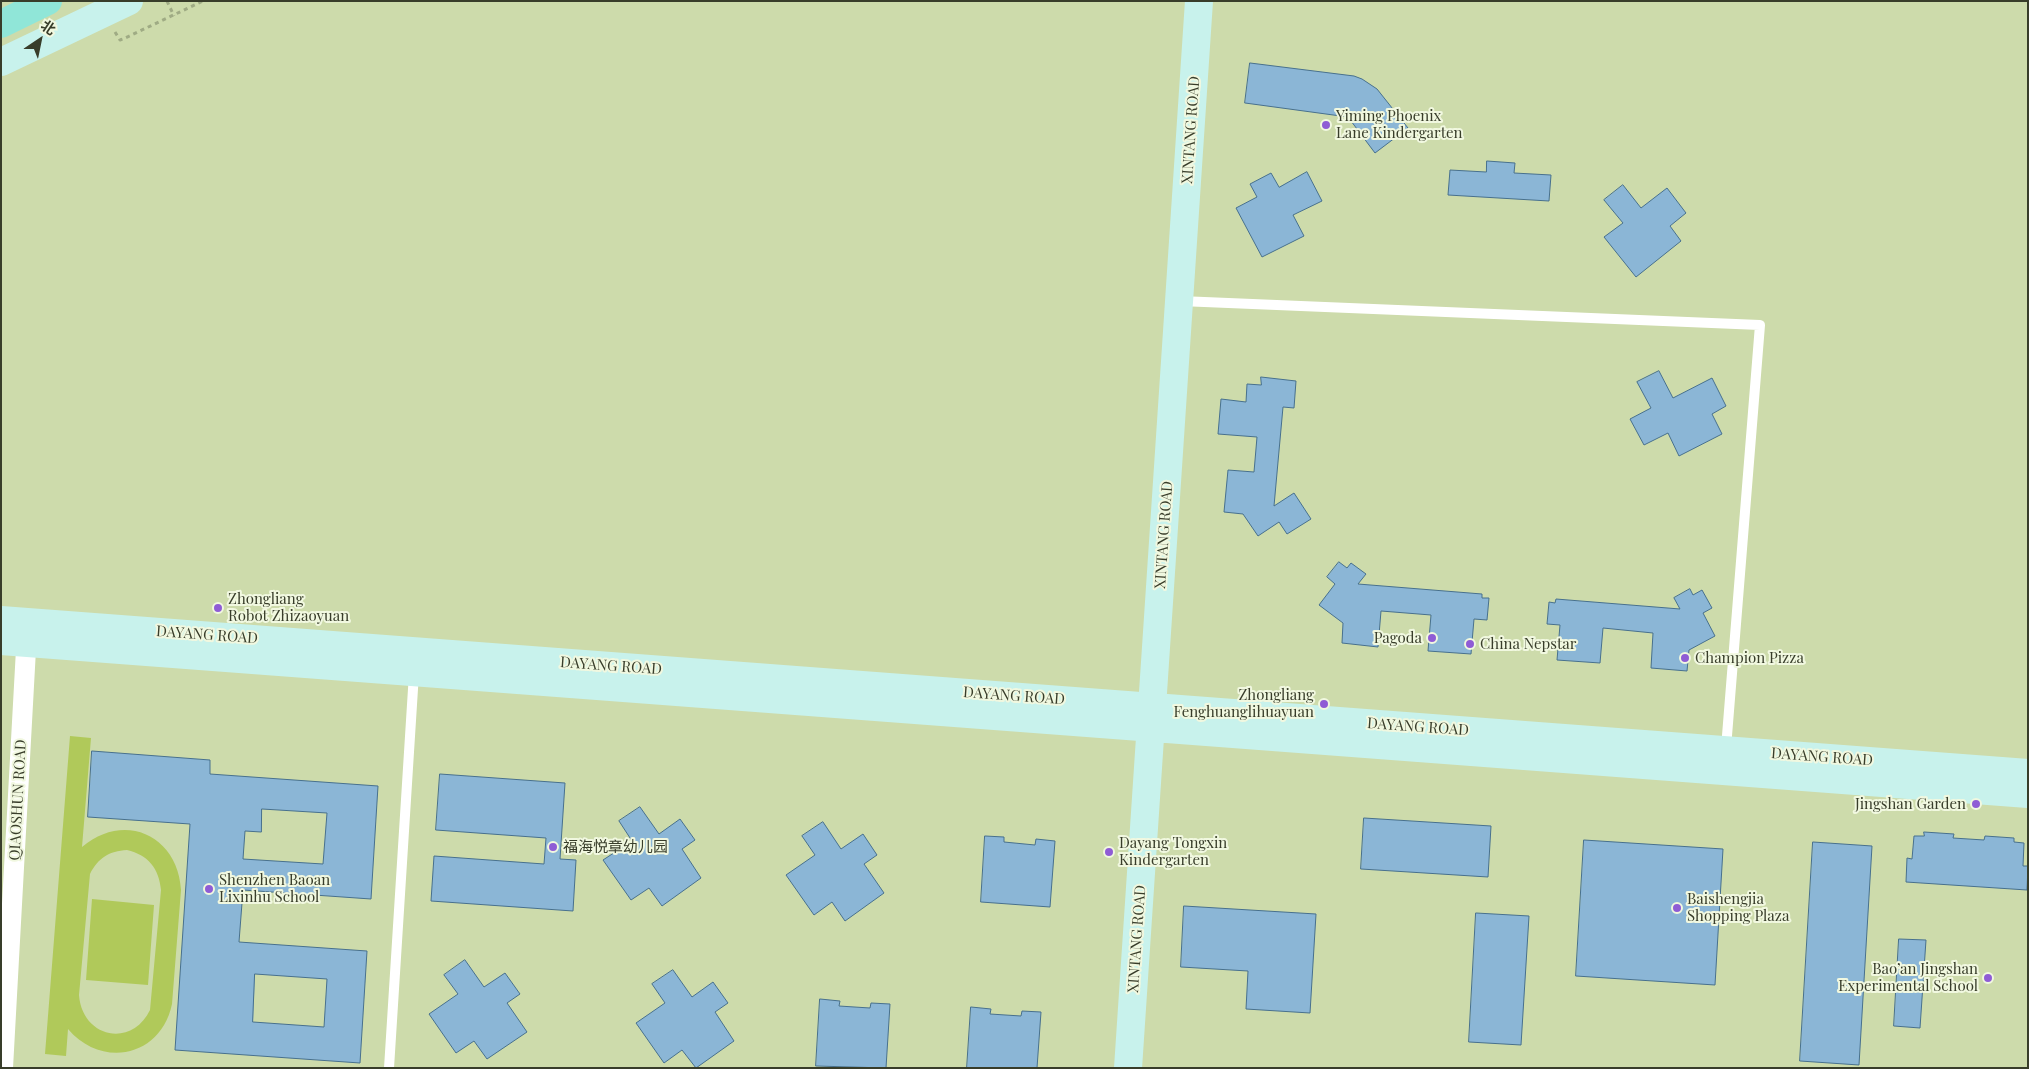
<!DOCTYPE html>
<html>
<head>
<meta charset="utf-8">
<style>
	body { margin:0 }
	#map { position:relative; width:2029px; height:1069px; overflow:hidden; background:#cddbab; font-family:"Playfair Display","Noto Sans SC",serif }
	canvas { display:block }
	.frame { position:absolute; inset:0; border:2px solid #383d2a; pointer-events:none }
	.north { position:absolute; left:15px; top:15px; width:50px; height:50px; -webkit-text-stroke:4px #f1f8e0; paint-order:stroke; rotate:34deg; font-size:14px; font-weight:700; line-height:20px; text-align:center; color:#383d2a }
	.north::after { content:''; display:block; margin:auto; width:18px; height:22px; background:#383d2a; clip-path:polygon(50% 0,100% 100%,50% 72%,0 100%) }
</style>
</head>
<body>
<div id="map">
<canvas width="2029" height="1069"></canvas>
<div class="frame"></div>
<div class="north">北</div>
</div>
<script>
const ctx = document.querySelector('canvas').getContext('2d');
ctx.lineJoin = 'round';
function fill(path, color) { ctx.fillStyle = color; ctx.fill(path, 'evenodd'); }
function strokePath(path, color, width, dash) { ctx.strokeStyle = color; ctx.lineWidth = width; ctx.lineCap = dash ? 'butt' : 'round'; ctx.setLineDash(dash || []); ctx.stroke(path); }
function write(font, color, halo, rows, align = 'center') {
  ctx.font = font + ' "Playfair Display","Noto Sans SC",serif'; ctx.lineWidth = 4; ctx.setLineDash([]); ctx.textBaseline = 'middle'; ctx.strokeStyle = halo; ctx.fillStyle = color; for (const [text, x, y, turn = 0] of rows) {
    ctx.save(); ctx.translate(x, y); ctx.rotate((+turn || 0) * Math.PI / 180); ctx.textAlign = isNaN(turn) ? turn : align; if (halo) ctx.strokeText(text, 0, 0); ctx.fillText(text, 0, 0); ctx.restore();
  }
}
fill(new Path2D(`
	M 70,736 L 91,738 L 82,847 C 124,811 178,835 181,890 L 172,1004 C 161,1057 102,1069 68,1029 L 66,1056 L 45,1054 ZM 127,850 C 148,855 159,868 161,890 L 150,1010 C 131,1049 82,1037 79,995 L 90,874 C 98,858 109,851 127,850 Z
	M 92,899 L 154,905 L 148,985 L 86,980 Z`), '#b0c95a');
const building = new Path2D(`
	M 1250,63 L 1354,76 L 1362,79 L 1377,89 L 1408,128 L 1375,153 L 1348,117 L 1245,103 Z
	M 1487,161 L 1515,163 L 1514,173 L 1551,175 L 1549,201 L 1448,195 L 1450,170 L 1486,172 Z
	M 1307,172 L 1322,201 L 1293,215 L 1304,236 L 1262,257 L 1236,208 L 1257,197 L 1250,184 L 1271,173 L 1279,187 Z
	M 1623,185 L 1641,208 L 1667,188 L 1686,213 L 1670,226 L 1681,241 L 1636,277 L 1604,237 L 1623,223 L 1604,200 Z
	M 1659,371 L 1673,398 L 1712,378 L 1726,406 L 1712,414 L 1722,434 L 1679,456 L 1668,433 L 1644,445 L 1630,419 L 1651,408 L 1637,382 Z
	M 1261,377 L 1296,381 L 1294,408 L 1283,407 L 1274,506 L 1294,493 L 1311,519 L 1287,534 L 1279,522 L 1258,536 L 1243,514 L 1224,512 L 1228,470 L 1254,472 L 1257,437 L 1218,434 L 1221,399 L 1246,402 L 1247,384 L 1261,385 Z
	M 1339,562 L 1347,568 L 1351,563 L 1366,574 L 1358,584 L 1482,594 L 1482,598 L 1489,598 L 1487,620 L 1474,619 L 1471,654 L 1428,651 L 1431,615 L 1381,611 L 1378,647 L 1342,643 L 1343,623 L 1319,605 L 1335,584 L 1327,577 Z
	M 1690,589 L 1693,595 L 1702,590 L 1712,608 L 1703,613 L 1715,636 L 1689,650 L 1687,671 L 1651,668 L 1653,633 L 1603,628 L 1600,663 L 1557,660 L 1560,625 L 1547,624 L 1549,602 L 1555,603 L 1556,599 L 1680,609 L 1674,598 Z
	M 92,751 L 210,760 L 210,774 L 378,786 L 371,899 L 243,890 L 239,942 L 367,951 L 360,1063 L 175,1050 L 190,824 L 88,817 ZM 262,809 L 327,813 L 323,864 L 243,859 L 245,831 L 261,832 ZM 255,974 L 327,979 L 324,1027 L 253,1022 Z
	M 440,774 L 565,783 L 560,859 L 576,860 L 573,911 L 431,901 L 434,856 L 544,864 L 546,838 L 436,830 Z
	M 640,807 L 659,834 L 680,819 L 695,840 L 682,849 L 701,878 L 662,906 L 649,888 L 631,900 L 603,860 L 632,841 L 619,821 Z
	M 1364,818 L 1491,826 L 1488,877 L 1361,869 Z
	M 823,822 L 841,849 L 863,834 L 877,855 L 864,864 L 884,893 L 845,921 L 832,902 L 814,915 L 786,875 L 815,855 L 802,836 Z
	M 1924,832 L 1954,834 L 1953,838 L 1984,840 L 1985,836 L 2014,838 L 2014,842 L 2024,843 L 2023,866 L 2028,866 L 2027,890 L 1906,882 L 1907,858 L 1912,859 L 1914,836 L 1924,836 Z
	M 985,836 L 1004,837 L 1004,842 L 1035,845 L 1036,839 L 1055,841 L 1050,907 L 981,902 Z
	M 1584,840 L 1723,849 L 1715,985 L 1576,976 Z
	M 1813,842 L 1872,846 L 1859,1065 L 1800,1061 Z
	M 1184,906 L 1316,914 L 1310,1013 L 1246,1009 L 1248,971 L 1181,967 Z
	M 1476,913 L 1529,916 L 1521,1045 L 1469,1042 Z
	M 1899,939 L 1926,940 L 1920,1028 L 1894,1026 Z
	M 465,960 L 484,987 L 505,973 L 520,994 L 507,1003 L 527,1032 L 487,1059 L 474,1041 L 456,1053 L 429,1014 L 458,994 L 444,975 Z
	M 673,970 L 692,997 L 713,982 L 728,1003 L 715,1012 L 734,1041 L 696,1068 L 682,1050 L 664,1063 L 636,1023 L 665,1003 L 652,984 Z
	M 820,999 L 840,1001 L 839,1006 L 870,1008 L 871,1003 L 890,1004 L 886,1068 L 816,1066 Z
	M 971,1007 L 991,1009 L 990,1014 L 1021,1016 L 1022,1011 L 1041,1012 L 1037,1068 L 967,1068 Z`);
fill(building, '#8bb6d6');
strokePath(building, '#47708d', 1);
strokePath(new Path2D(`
	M 167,1 L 174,16
	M 115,32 L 120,40 L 123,39 L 203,1`), '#9fab84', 3, [4, 4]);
strokePath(new Path2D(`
	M 1180,301 L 1760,325 L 1726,748
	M 389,1068 L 414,673`), '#fff', 10);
strokePath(new Path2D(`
	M 3,1068 L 27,631`), '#fff', 20);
strokePath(new Path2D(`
	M 1,62 L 129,1
	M 1,620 L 2028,773
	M 1,641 L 2028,794
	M 1128,1068 L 1199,1`), '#c8f2ec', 28);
strokePath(new Path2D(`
	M 1,24 L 48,1`), '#90e6d8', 28);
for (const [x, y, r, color] of [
	[1326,125,5,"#8f5cd5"],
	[218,608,5,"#8f5cd5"],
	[1432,638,5,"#8f5cd5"],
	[1470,644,5,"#8f5cd5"],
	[1685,658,5,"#8f5cd5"],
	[1324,704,5,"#8f5cd5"],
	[1976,804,5,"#8f5cd5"],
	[553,847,5,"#8f5cd5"],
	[1109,852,5,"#8f5cd5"],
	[209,889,5,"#8f5cd5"],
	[1677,908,5,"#8f5cd5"],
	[1988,978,5,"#8f5cd5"]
]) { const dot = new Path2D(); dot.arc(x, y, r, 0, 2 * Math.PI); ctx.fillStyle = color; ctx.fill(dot); strokePath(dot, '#f1f8e0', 2); }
write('15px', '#383d2a', '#f1f8e0', [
	["Yiming Phoenix",1336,116],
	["Lane Kindergarten",1336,133],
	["Zhongliang",228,599],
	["Robot Zhizaoyuan",228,616],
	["Pagoda",1422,638,"right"],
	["China Nepstar",1480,644],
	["Champion Pizza",1695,658],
	["Zhongliang",1314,695,"right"],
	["Fenghuanglihuayuan",1314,712,"right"],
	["Jingshan Garden",1966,804,"right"],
	["Dayang Tongxin",1119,843],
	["Kindergarten",1119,860],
	["福海悦章幼儿园",563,847],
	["Shenzhen Baoan",219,880],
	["Lixinhu School",219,897],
	["Baishengjia",1687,899],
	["Shopping Plaza",1687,916],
	["Bao’an Jingshan",1978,969,"right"],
	["Experimental School",1978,986,"right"]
], 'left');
write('15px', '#383d2a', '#f1f8e0', [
	["XINTANG ROAD",1191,130,-86],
	["XINTANG ROAD",1164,535,-86],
	["DAYANG ROAD",207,635,4],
	["DAYANG ROAD",611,666,4],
	["DAYANG ROAD",1014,696,4],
	["DAYANG ROAD",1418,727,4],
	["DAYANG ROAD",1822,757,4],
	["QIAOSHUN ROAD",18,800,-87],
	["XINTANG ROAD",1137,939,-86]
]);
</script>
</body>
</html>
